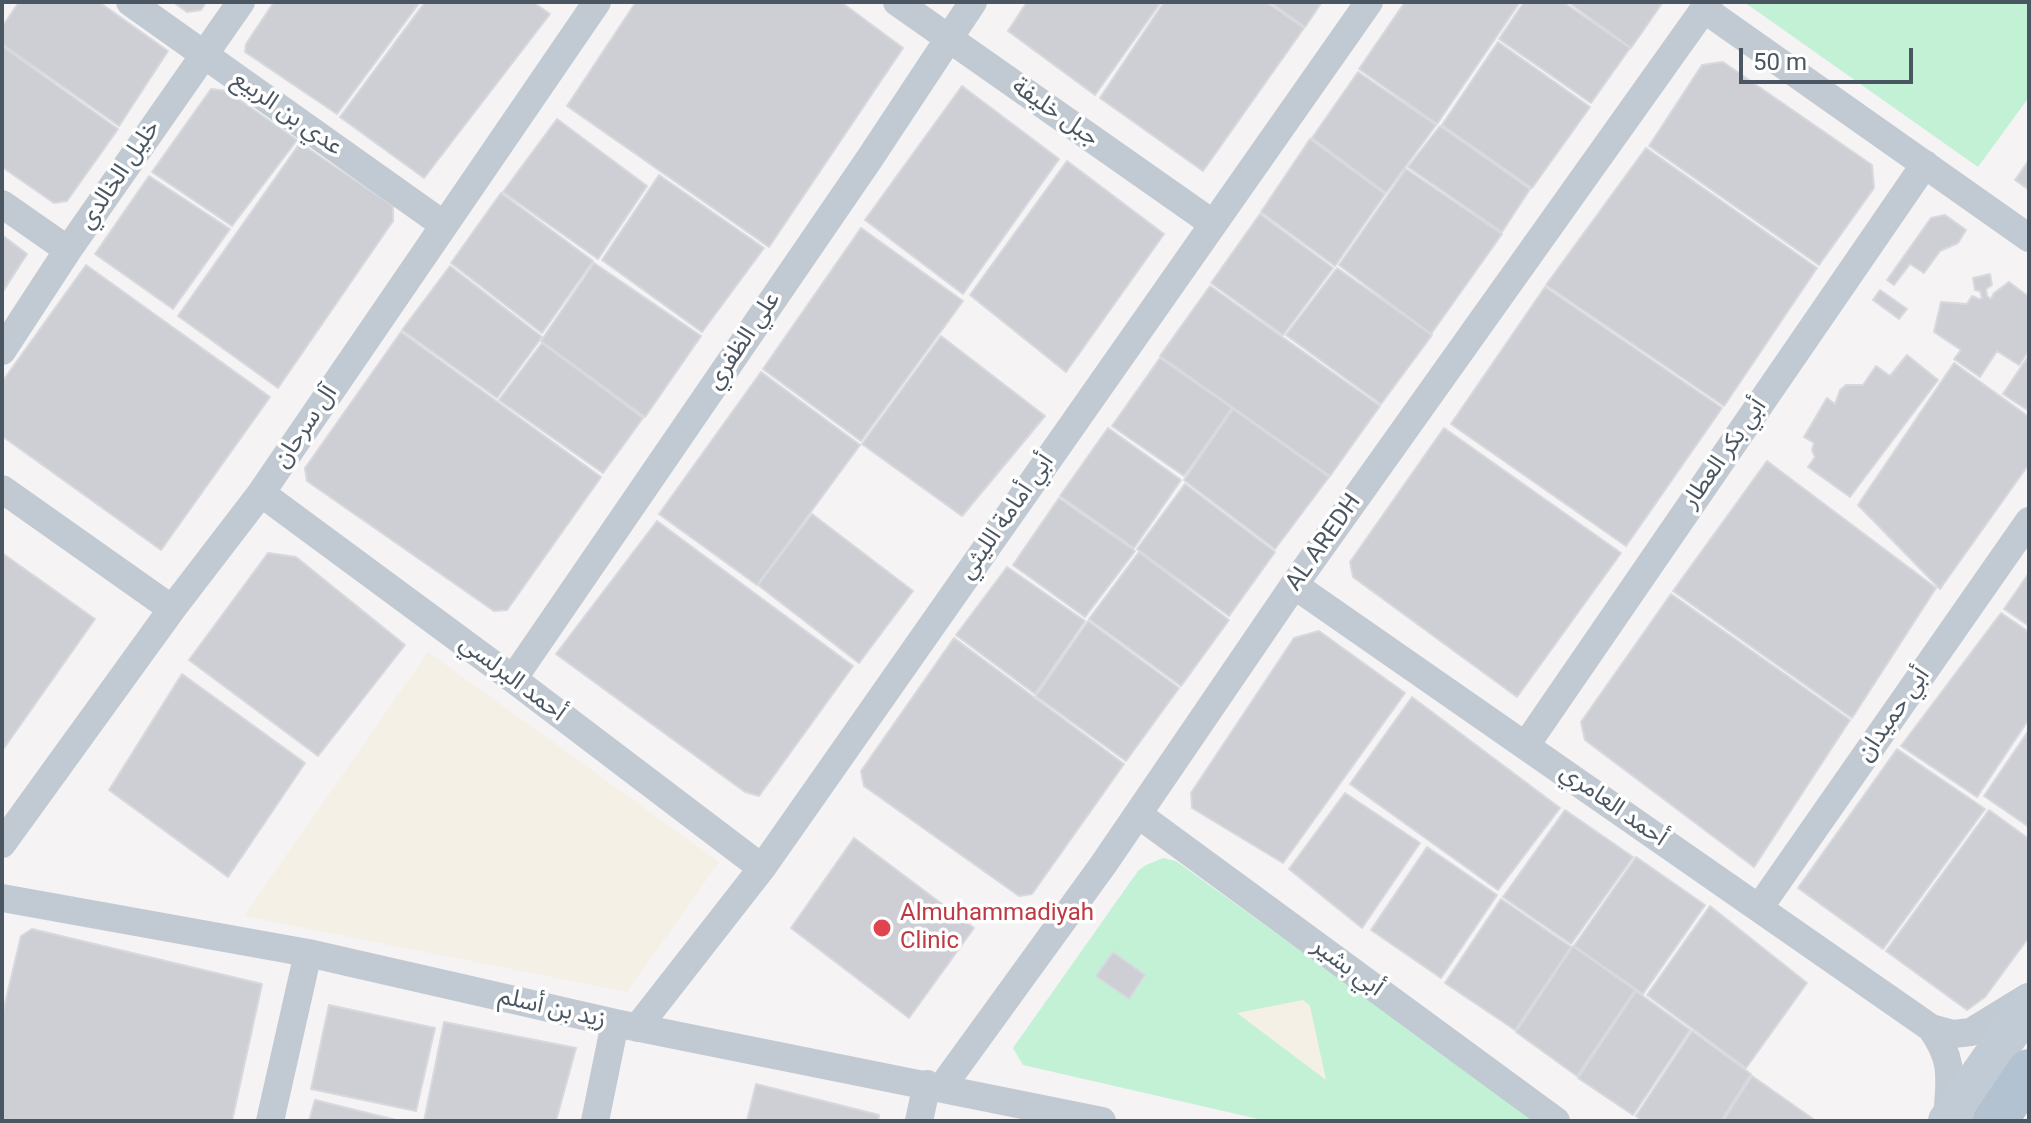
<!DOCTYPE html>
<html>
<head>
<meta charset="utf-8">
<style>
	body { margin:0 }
	#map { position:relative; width:2031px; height:1123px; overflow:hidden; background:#f5f3f3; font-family:Roboto,sans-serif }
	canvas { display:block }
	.frame { position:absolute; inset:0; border:4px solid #4a5661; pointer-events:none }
	.scale { position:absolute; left:1739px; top:48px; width:174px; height:36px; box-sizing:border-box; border:4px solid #4a5661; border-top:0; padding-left:10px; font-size:24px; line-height:28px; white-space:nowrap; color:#4a5661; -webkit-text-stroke:6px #fff; paint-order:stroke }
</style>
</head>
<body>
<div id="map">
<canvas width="2031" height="1123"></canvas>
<div class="frame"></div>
<div class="scale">50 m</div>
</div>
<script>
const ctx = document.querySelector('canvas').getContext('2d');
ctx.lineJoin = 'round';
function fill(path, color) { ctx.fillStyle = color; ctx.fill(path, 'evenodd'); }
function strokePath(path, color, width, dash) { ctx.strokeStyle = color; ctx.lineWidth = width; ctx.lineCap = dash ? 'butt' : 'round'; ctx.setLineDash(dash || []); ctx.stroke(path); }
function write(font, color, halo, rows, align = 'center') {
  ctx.font = font + ' Roboto,"Noto Sans Arabic",sans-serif'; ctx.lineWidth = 7; ctx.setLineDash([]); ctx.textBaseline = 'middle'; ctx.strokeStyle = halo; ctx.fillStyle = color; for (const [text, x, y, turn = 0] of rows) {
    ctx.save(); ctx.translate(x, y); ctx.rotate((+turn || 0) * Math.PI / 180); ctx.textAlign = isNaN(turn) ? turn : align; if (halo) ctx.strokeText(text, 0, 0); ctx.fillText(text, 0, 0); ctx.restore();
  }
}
fill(new Path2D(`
	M 1744,2 L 2029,2 L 2029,97 L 1978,167 Z
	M 1163,858 L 1176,861 L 1537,1121 L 1267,1121 L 1023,1065 L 1013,1048 L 1138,871 L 1146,865 Z`), '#c3f1d5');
fill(new Path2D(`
	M 428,652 L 719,862 L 627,992 L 244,916 Z
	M 1303,1000 L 1310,1006 L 1326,1080 L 1237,1013 Z`), '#f5f0e5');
const building = new Path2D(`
	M 19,2 L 99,2 L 168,51 L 119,126 L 2,44 L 2,27 Z
	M 173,2 L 206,2 L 201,10 L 187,12 Z
	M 274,2 L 420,2 L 337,114 L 245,52 L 246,44 Z
	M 425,2 L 533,2 L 550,14 L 424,178 L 340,117 Z
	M 636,2 L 841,2 L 903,48 L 769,247 L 567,106 Z
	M 1027,2 L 1161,2 L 1095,95 L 1008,31 Z
	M 1164,2 L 1266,2 L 1304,28 L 1203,171 L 1100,98 Z
	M 1270,2 L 1322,2 L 1305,27 Z
	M 1405,2 L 1520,2 L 1437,124 L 1359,69 Z
	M 1524,2 L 1563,2 L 1630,48 L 1591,103 L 1499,39 Z
	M 1568,2 L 1663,2 L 1631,48 Z
	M 1498,42 L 1590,107 L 1532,188 L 1442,125 Z
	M 2,46 L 118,129 L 67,201 L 54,203 L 2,167 Z
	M 1723,62 L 1872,165 L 1874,188 L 1819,265 L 1649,146 L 1702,65 Z
	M 1358,72 L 1436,125 L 1386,193 L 1312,138 Z
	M 962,86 L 1059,159 L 963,294 L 865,220 Z
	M 211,89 L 227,91 L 297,140 L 232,226 L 152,172 Z
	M 557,119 L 647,186 L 598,259 L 503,192 Z
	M 1440,126 L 1530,189 L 1502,232 L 1408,167 Z
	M 1310,139 L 1385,194 L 1335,266 L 1261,212 Z
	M 300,143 L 393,206 L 393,221 L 278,388 L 178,316 Z
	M 1646,148 L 1817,268 L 1724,406 L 1546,285 Z
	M 2029,160 L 2029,190 L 2015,180 Z
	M 1067,161 L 1164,234 L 1066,372 L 970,295 Z
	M 1406,169 L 1502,234 L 1431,334 L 1339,265 Z
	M 659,175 L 764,248 L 702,332 L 602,260 Z
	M 149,176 L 230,229 L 173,309 L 95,254 Z
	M 501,193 L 593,261 L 542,333 L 451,263 Z
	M 1260,214 L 1333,268 L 1283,335 L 1211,283 Z
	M 1945,215 L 1966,230 L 1958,243 L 1940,251 L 1924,273 L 1910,264 L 1894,285 L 1887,280 L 1931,218 Z
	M 861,228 L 963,301 L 861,441 L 763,369 Z
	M 2,235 L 27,254 L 2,293 Z
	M 594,263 L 701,336 L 645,417 L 541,341 Z
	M 86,265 L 270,397 L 161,550 L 2,436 L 2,382 Z
	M 450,266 L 542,337 L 497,398 L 402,330 Z
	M 1337,268 L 1432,335 L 1381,404 L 1286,335 Z
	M 1990,274 L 1992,285 L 1986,289 L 1987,296 L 1991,299 L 1994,293 L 2009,282 L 2029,297 L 2029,350 L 2019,365 L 1997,351 L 1980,377 L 1954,359 L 1961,350 L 1934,332 L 1941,302 L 1967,304 L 1972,296 L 1979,299 L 1982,298 L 1980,291 L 1975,290 L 1973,278 Z
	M 1210,286 L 1380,406 L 1330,476 L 1160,356 Z
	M 1545,287 L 1722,408 L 1626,546 L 1451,424 Z
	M 1880,290 L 1907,309 L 1899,319 L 1873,300 Z
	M 401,332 L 601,477 L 507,610 L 494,611 L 307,481 L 305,468 Z
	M 941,336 L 1045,416 L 962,516 L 862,444 Z
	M 542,343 L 643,418 L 603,473 L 499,400 Z
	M 1907,355 L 1938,380 L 1850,497 L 1808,467 L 1815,457 L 1812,450 L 1814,443 L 1804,437 L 1827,398 L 1835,404 L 1840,390 L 1846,385 L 1863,385 L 1876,366 L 1890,376 Z
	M 1160,358 L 1232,408 L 1184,476 L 1112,426 Z
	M 2027,358 L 2029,359 L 2029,411 L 2003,394 Z
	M 1954,363 L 2029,417 L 2029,464 L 1940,589 L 1858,505 Z
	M 761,372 L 860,445 L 757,585 L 659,514 Z
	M 1233,409 L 1329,477 L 1275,549 L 1184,480 Z
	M 1108,428 L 1181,480 L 1134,548 L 1060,496 Z
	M 1444,428 L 1621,553 L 1517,697 L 1353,577 L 1350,562 Z
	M 1767,461 L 1936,588 L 1852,718 L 1673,591 Z
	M 1185,484 L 1275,552 L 1229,616 L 1137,549 Z
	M 1059,498 L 1135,551 L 1085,617 L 1013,565 Z
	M 812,514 L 913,591 L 859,663 L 758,585 Z
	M 657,521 L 853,666 L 759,796 L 745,792 L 556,654 Z
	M 1139,552 L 1229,620 L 1181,686 L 1089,619 Z
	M 2,553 L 95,619 L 2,751 Z
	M 268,553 L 296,557 L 405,645 L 318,756 L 189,660 Z
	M 1007,567 L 1085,621 L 1035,694 L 956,635 Z
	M 2029,573 L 2029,626 L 2004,609 Z
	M 1671,594 L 1850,720 L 1754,867 L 1585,740 L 1581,722 Z
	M 2001,613 L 2029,632 L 2029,719 L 1977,797 L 1901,746 Z
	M 1088,621 L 1179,688 L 1126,761 L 1036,696 Z
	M 1319,631 L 1405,693 L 1283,863 L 1192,808 L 1191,793 L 1294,638 Z
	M 954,638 L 1124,764 L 1032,894 L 1019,896 L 864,786 L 861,771 Z
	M 182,674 L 305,763 L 228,877 L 109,790 Z
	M 1412,697 L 1560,808 L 1498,890 L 1350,784 Z
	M 2029,730 L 2029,827 L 1984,796 Z
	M 1897,749 L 1985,809 L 1883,949 L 1798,888 Z
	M 1345,793 L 1420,843 L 1362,928 L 1289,869 Z
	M 1565,810 L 1633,857 L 1571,944 L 1503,897 Z
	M 1989,810 L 2029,839 L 2029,937 L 1985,997 L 1967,1010 L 1886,951 Z
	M 854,838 L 974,928 L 909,1018 L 791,928 Z
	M 1427,847 L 1497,895 L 1441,978 L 1371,930 Z
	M 1636,857 L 1705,905 L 1643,994 L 1574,946 Z
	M 1501,899 L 1571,947 L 1515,1030 L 1445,983 Z
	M 1710,906 L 1807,983 L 1746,1068 L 1647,995 Z
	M 32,929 L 262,984 L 232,1121 L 2,1120 L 2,1016 L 21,936 Z
	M 1573,946 L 1635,990 L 1577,1076 L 1516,1032 Z
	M 1113,952 L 1145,975 L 1129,999 L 1096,976 Z
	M 1636,991 L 1690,1030 L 1633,1115 L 1578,1078 Z
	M 329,1005 L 435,1028 L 416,1111 L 311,1089 Z
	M 444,1022 L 576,1048 L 556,1121 L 424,1121 Z
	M 1692,1031 L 1751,1074 L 1721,1121 L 1642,1121 L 1636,1116 Z
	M 1752,1076 L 1816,1121 L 1723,1121 Z
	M 756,1084 L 879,1115 L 878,1121 L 747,1121 Z
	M 315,1100 L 400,1121 L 309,1121 Z`);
fill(building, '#cdcfd5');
strokePath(building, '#d7d9de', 2);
strokePath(new Path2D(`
	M 130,2 L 444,225
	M 897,2 L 1212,223
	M 1704,9 L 2029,238
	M 2,204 L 68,250
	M 2,351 L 68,250 L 241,2
	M 2,489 L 172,609
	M 261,493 L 513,679 L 762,868
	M 1294,585 L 1931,1028 C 1956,1063 1949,1081 1947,1121
	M 513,679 L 870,158 L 973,2
	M 1526,745 L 1925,164
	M 1139,815 L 1556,1121
	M 2,844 L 172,609 L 261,493 L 597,2
	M 2,898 L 308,953 L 615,1023 L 1102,1121
	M 1759,908 L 2029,521
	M 637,1028 L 762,868 L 1369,2
	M 1931,1028 L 1953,1034 L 1971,1032 L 2028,997
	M 942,1087 L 1103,865 L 1294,585 L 1709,2
	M 270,1121 L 308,953
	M 595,1121 L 615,1023
	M 919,1121 L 927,1084`), '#c1cad2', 28);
strokePath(new Path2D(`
	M 1948,1121 L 2029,1005`), '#c1cbd6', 40);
strokePath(new Path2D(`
	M 1995,1121 L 2029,1071`), '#b3c2d1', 44);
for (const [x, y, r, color] of [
	[882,928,10,"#e0444e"]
]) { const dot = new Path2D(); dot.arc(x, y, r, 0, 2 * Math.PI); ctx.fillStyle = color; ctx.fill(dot); strokePath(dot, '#fff', 3); }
write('24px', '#4a5661', '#fff', [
	["جبل خليفة",1055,113,35],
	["عدي بن الربيع",287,114,35],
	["خليل الخالدي",120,175,-56],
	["علي الظفري",744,341,-56],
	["آل سرحان",306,427,-56],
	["أبي بكر العطار",1725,454,-55],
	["أبي أمامة الليثي",1007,517,-55],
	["AL AREDH",1324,543,-55],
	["أحمد البرلسي",512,679,37],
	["أبي حميدان",1894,715,-55],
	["أحمد العامري",1613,806,35],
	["أبي بشير",1347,968,36],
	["زيد بن أسلم",552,1009,13]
]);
write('24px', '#be3a42', '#fff', [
	["Almuhammadiyah",900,914],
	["Clinic",900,942]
], 'left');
</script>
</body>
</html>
